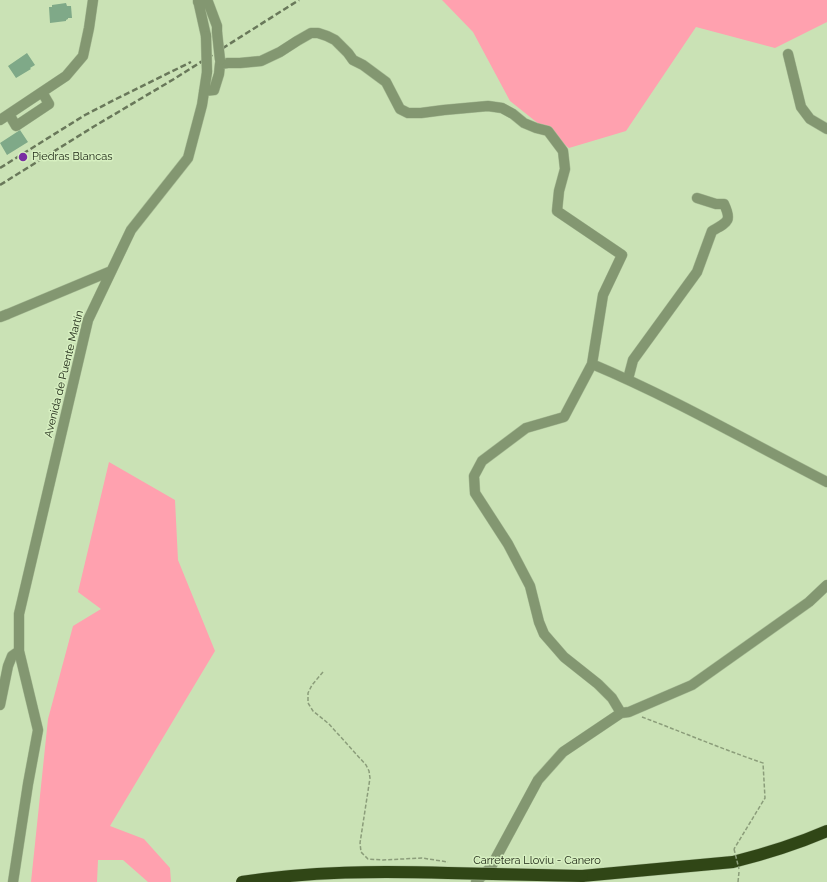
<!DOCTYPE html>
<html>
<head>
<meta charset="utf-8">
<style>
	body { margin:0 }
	canvas { display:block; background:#cae2b5 }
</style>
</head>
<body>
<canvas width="827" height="882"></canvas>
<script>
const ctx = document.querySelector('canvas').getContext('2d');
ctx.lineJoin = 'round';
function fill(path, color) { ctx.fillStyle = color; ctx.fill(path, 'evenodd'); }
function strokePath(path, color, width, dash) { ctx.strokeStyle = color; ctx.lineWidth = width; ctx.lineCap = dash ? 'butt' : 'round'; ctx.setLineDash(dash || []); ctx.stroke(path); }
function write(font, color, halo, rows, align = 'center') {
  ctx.font = font + ' Raleway,sans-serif'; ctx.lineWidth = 3; ctx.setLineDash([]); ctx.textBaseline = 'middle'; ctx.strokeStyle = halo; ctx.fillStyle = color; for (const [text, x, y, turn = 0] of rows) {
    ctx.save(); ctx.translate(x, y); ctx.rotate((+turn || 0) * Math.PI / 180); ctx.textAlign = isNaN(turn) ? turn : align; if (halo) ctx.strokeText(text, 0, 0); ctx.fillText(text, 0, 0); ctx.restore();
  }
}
fill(new Path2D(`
	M 442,0 L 827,0 L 827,22 L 775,48 L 696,27 L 626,131 L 569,148 L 510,101 L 473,32 Z
	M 109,462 L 175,500 L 178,560 L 215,651 L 110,826 L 144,839 L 170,868 L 171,882 L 148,882 L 123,860 L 98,860 L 97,882 L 31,882 L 48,719 L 73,626 L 101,609 L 78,592 Z`), '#ffa1af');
fill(new Path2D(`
	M 66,3 L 67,6 L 71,6 L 72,18 L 68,18 L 68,19 L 66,20 L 66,21 L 50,23 L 49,7 L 52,7 L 52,5 Z
	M 27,53 L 35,65 L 30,68 L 31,69 L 16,78 L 8,66 Z
	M 20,130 L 28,142 L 7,155 L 0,143 Z`), '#7fa988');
const minor = new Path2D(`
	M 198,0 L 206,36
	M 198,2 L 208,2 L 217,26 L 217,32
	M 788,54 L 801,107 L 810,119 L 827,129
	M 204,91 L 214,90 L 219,74 L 220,64 L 228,63 L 240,63 L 261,61 L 280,52 L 297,41 L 311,33 L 318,33 L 327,36 L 335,40 L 348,53 L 353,60 L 363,65 L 386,82 L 400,109 L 408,113 L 421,113 L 444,110 L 488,106 L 502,108 L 513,114 L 524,123 L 536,128 L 548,131 L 563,151 L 565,169 L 559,191 L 557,211 L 622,255 L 603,295 L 592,364 L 564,417 L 526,428 L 482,461 L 474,476 L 475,493 L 508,544 L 530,586 L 539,622 L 544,634 L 564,657 L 598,684 L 612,698 L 621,713
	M 9,114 L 16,126 L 49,104 L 42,92
	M 0,120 L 66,76 L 83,56 L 89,28 L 93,0
	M 0,317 L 8,314 L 111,271
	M 592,364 C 673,398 749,442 827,482
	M 628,379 L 633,360 L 697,272 L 712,231 C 728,222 732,221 724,204 L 716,204 L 697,198
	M 0,705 L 8,666 L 12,656 L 19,651
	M 13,882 L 28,784 L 38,730 L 19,651 L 19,614 L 88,320 L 131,230 L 188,158 L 202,105 L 207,72
	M 476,882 L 491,867 L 538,780 L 563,752 L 621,713 L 629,712 L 692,685 L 809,602 L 827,585`);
const highway = new Path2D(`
	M 582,876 L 733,862 C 765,854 797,844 827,831`);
strokePath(minor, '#a8bd96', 11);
strokePath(highway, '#a8bd96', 13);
strokePath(new Path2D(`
	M 323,672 L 312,685 L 308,693 L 308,703 L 313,711 L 329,724 L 366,765 L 369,771 L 370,778 L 360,843 L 361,852 L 368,859 L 383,860 L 422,858 L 448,862
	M 642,717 C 682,732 722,749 763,763 L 765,798 L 734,849
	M 738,882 L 739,872`), '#8b9d7a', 1.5, [4, 2]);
strokePath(minor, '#839771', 10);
strokePath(highway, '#304616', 12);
strokePath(new Path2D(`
	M 0,168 L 85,115 L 116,99 L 191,62
	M 0,185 L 93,127 L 174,79 L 299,0`), '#69785a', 2.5, [6, 3]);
const minorBridge = new Path2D(`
	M 217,32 L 220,60
	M 206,36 L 207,72`);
const highwayBridge = new Path2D(`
	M 242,882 C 310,871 380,871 448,873 C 493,874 537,875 582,876`);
strokePath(minorBridge, '#a8bd96', 11, []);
strokePath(highwayBridge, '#a8bd96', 13, []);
strokePath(new Path2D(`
	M 734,849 L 739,869`), '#8b9d7a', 1.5, [4, 2]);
strokePath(minorBridge, '#839771', 10);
strokePath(highwayBridge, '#304616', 12);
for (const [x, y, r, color] of [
	[23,157,5,"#792fa2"]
]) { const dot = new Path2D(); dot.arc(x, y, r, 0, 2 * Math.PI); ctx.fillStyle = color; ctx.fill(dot); strokePath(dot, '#d7f0c1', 1.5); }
write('11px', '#212a18', '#d7f0c1', [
	["Piedras Blancas",32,157]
], 'left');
write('11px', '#212a18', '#d7f0c1', [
	["Avenida de Puente Martín",64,374,-76],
	["Carretera Lloviu - Canero",537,861]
]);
</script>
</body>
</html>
